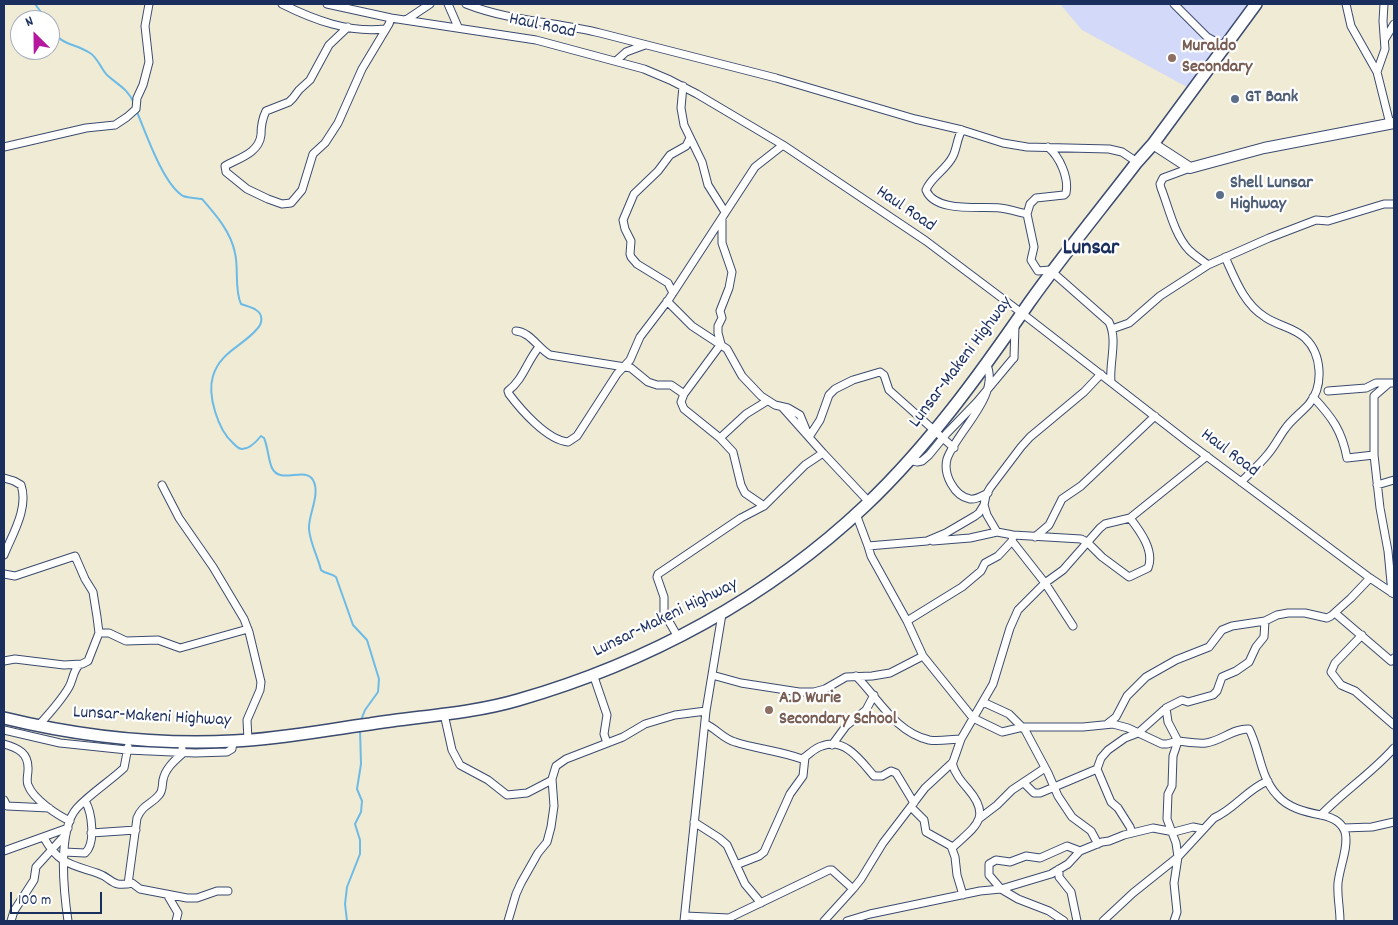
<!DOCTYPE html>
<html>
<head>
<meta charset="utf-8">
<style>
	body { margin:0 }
	#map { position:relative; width:1398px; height:925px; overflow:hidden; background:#f0ebd4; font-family:Dekko,sans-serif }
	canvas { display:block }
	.frame { position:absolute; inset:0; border:5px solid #1b2f5e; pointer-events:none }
	.north { position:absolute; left:10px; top:10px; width:50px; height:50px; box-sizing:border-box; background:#fff; border:1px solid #a4acbf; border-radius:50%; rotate:337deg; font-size:14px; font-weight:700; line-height:20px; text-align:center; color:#1b2f5e }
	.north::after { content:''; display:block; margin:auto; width:18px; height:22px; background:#b5179e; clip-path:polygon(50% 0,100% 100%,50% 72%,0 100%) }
	.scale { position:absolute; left:10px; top:892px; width:92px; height:22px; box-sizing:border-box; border:2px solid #1b2f5e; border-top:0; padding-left:6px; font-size:15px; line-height:18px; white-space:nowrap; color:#1b2f5e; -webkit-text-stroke:4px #fff; paint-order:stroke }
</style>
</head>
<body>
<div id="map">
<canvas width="1398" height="925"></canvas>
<div class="frame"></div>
<div class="north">N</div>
<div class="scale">100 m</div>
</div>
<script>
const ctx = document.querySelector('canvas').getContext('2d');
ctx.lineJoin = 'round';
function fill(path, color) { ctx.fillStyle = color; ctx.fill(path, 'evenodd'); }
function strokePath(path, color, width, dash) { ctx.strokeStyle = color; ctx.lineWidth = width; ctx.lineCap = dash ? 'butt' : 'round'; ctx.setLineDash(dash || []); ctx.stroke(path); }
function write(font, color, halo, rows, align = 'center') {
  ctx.font = font + ' Dekko,sans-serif'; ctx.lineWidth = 4.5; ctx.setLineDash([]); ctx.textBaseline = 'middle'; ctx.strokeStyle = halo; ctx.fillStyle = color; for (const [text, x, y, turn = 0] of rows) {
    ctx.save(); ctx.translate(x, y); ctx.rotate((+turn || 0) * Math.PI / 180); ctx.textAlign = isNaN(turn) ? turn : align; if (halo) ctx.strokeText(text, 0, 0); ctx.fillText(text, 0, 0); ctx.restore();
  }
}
fill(new Path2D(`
	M 1060,4 L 1252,4 L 1187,87 L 1082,30 Z`), '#d3d9f9');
strokePath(new Path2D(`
	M 35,4 L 47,20
	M 50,26 C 61,47 73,42 90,53 C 98,58 101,69 107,75 C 118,85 127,88 134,103
	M 137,112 C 146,133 163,184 183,196 C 189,198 196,198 202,199 C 216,215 231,232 235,253 C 239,270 234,288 241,304 C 246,306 252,307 256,310 C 263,314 263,323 257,329 C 243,346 220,352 213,376 C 207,395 218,430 233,443 C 235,445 238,449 242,449 C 250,449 257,441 261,436 L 264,438 C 268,447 268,459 272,468 C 280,485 305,466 313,480 C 321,494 308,515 309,529 C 310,543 318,557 321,570 C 325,574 331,573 336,577 L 353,625 L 367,640 L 379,679 L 378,692 L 365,710 L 361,720
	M 347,921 L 345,904 L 347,887 L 360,854 L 360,840 L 355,824 L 361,812 L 362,801 L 357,789 L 361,764 L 360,730`), '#6cbbe7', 2);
const street = new Path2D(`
	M 282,4 C 314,20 349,33 385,29
	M 327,4 L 391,18 L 536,40 L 644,69 L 670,80 L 697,94 L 783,145 L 926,241 L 1023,314 L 1189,443 L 1370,578 L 1394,594
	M 448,4 L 458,27
	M 466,4 C 509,21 556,22 600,33 L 776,78 L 915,119 L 962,130 L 1003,143 L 1027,147 L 1109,149 L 1122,152 L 1137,162
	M 1174,4 L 1207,37 L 1224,46
	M 1346,4 L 1351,26 L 1377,72 L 1390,124
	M 406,20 L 430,4
	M 348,27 L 329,45 L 310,80 L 299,90 L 293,98 L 289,102 L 266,111 C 262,119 261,127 261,135 C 259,153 239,158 225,166 L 226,172 L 247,189 L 268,199 L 282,204 L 291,203 L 302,190 L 313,154 L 325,143 L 338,123 L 362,69 L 389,24 L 391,18
	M 1385,39 L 1394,24
	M 617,60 L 626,52 L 645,45
	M 1377,72 L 1385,49 L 1383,21 L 1384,4
	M 683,86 L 681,108 L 684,125 L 702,162 L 708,185 L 725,212
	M 962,130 C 957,138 957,148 953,156 C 947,169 931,177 926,190 C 935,213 980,206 1000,208 C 1009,209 1018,212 1027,214
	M 4,147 L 86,128 L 115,125 L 127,117 L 136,109 L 137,98 L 143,85 L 149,62 L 145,26 L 149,4
	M 1048,147 C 1060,157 1069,178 1066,193 L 1064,195 L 1036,198 L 1030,204 L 1027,214 L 1034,247 L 1031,260 L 1038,271 L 1050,270 L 1109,322 C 1118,340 1109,363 1111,382
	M 1190,168 L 1163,178 L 1160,184 L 1161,188 C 1169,208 1174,234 1189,250 C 1195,256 1202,260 1208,265
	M 1225,257 C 1235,279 1244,304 1265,317 C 1278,326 1293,327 1305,338 C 1322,354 1324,386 1309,404 C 1301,413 1291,420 1285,429 C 1279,437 1275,446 1268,454 C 1260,464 1250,473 1241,482
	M 673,293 L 668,283 L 637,264 L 631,257 L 630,254 L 631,241 L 625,229 L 623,220 L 634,194 L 658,171 L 670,155 L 686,146 L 689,140
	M 667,301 L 692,326 L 727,349 L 742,376 L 761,396 L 775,405 L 788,408 L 800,415 L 809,437
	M 1112,329 L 1129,323 L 1160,296 L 1208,265 L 1269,238 L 1316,220 L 1328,221 L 1384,204 L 1394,204
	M 516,331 C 530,332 538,348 550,355 L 631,368 L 648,382 L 657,385 L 671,385 L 684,394
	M 539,347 C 527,361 523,380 508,391 L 509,394 C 521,410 547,440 568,442 L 577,436 L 617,374 L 630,360 L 640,337 L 669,299 L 755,167 L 783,145
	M 986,363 C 1002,395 956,432 947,459 C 943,474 954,496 970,499 C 976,500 982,496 988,493
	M 1328,391 L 1366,388 L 1376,383 L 1389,383
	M 1313,397 C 1332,417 1342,431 1347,458 L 1374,455
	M 782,407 L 823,453
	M 809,437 L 820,420 L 829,395 L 835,389 L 853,380 L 880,372 L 884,375 L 889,390 L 954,448
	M 720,438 L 684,409 L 681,402 L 684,394 L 721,344 L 718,333 L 718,326 L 722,318 L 720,311 L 729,288 L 732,272 L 722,243 L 722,220
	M 909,460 L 917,462 L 922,461 L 929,455 L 947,433 L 977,402 L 1012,360 L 1014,358 L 1015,325
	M 4,478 L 14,481 L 21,485 C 29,508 12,535 4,555
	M 162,485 L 179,518 L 213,567 L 244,619 L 249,632 L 261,682 L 260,690 L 247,720 L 248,740
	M 1377,485 L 1394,480
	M 984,505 L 987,515 L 997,532
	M 764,506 L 745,493 L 741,485 L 733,452 L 720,438 L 746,414 L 767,401
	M 856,514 L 868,546 L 927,541 L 946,533 L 975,516 L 979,513 L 984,505 L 986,495 L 990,488 L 1021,447 L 1030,437 L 1084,392 L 1101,374
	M 1035,537 L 1049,525 L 1062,499 L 1081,486 L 1155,416
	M 933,541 L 970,538 L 997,532 L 1013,535 L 1081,539 L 1087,542 L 1102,557 L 1129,577 L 1148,568 C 1155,551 1140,531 1130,518
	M 1012,541 L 1045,583 L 1073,626
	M 868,546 L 871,556 L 907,621 L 923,656 L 973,718 L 1002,732 L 1023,727 L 1083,727 L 1113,724 L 1128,728 L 1162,744 L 1167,744 L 1178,741
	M 4,574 L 15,576 L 75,556 L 85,579 L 93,592 L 97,617 L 99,633 L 88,661 L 82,664 L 64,665 L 15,659 L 4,661
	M 1392,593 L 1388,551 L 1380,508 L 1374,455 L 1374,396 L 1389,383 L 1394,383
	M 1335,613 L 1391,661 L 1394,658
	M 907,621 L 962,587 L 981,571 L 985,563 L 998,556 L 1012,541 L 1013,535
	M 1265,621 L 1264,637 L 1256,647 L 1249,662 L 1236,671 L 1222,677 L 1217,691 L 1213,695 L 1188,702 L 1182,700 L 1166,708 L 1168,722 L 1178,741 C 1187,742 1197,744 1206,743 C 1221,741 1234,728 1249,729 C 1260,750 1260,777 1277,795 C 1288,808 1305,812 1321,815 C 1362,823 1341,856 1338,883 C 1337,896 1340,908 1340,921
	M 99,633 L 109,633 L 126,641 L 158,640 L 180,648 L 248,629
	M 1362,635 L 1335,663 L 1331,672 L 1341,685 L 1355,691 L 1394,725
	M 678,637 L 664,613 L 664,597 L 657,577 L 658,574 L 741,518 L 764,506 L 805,465 L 823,453 L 869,502
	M 593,674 L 607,715 L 604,734 L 607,743
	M 712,675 L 741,683 L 799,692 L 814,692 L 825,689 L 846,677 L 872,676 L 890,673 L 923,656
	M 856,676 C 879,699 895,732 929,740 C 939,742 951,739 961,739
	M 983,702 L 1009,714 L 1025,730 L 1048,773 L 1058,796 L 1072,817 L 1091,831 L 1098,844
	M 444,714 L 452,750 L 460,765 L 488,780 L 507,795 L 527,793 L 552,780
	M 705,724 C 716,728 723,739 735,742 C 757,749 780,751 802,759 C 809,755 814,748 822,746 C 845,737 861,761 874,776 L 882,776 L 891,771 L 896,773 L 914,803
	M 1107,724 L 1116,717 L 1127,696 L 1146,677 L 1176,660 L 1209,647 L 1222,630 L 1232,626 L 1265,621 L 1277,615 L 1288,613 L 1305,613 L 1327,618 L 1331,616 L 1351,598 L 1370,578
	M 38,726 C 49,714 61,701 69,687 C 73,680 73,671 79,665
	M 4,730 L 60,743 L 127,750 L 195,753 L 227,752 L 232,749 L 233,741
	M 4,744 C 18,748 29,753 28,770 C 28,775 26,780 28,785 C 33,799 57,815 70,821
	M 832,745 L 846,726 L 866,710 L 874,695
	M 952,763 C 955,774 961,781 968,789 C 993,818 974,827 952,848
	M 1097,769 L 1101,758 L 1108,750 L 1125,738 L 1138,733 L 1166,708
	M 1024,783 L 1034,793 L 1040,793 L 1097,769 L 1111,802 L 1118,808 L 1130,827 L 1132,833
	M 4,800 L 7,806 L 49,808
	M 911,807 L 924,820 L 926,832 L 951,846 L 955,857 L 957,875 L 963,895
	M 1321,815 C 1344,791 1372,773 1394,748
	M 980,818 L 997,805 L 1012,790 L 1045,768
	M 694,822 L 719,838 L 727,845 L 745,884 L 761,903
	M 1344,828 L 1372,827 L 1394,822
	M 91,833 L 136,830
	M 44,838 C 59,864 70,864 97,873 C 113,878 110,888 132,883 L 140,889 L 187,898 L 197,898 L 217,891 L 228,891
	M 4,851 L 68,828
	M 1080,851 L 1067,846 L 1040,858 L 1026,856 L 1010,862 L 996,860 L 989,864 L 989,875 L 1001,889 L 1051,874 L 1068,864 L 1080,851 L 1102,842 L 1109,841 L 1124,835 L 1153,828 L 1174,832 L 1193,827 L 1203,829
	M 64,852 L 85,853 C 96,844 92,812 85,801
	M 736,865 L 759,856 L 764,852 L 790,794 L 803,776 L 805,757
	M 1059,869 L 1059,877 L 1071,892 L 1077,921
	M 128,884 L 137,818 C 143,804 151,805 159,795 C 163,791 162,785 163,780 C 165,769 174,761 182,754 L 182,749
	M 168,896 L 178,913 L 176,921
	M 685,916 L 729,918 L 829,870 L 832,870 L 853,889 L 861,879 L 883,843 L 925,788 L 953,762 L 961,739 L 993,684 L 1010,628 L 1018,610 L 1045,583 L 1063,570 L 1100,528 L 1105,524 L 1130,518 L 1207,456
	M 11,921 L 14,911 L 34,880 L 36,867 L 66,834
	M 68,921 C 64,893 57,830 77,808 C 91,793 109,782 124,768 L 128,747
	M 508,921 L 516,894 L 521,883 L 538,853 L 547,842 L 551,827 L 554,806 L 552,779 L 556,766 L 566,759 L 623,737 L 645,724 L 675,715 L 706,711
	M 684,921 L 706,711 L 722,614
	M 824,921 L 853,889
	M 847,921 L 870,914 L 980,891 L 1001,889 L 1018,899 L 1049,911 L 1064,921
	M 1103,921 L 1133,893 L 1178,857 L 1214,818 C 1235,809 1247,789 1268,781
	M 1174,921 L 1177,912 L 1174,883 L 1178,857 L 1176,843 L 1167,819 L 1168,794 L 1172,786 L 1173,756 L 1178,741`);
const secondary = new Path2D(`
	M 1153,144 L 1190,168 L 1264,148 L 1394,123`);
const primary = new Path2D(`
	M 4,718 C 78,736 158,745 234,741 C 280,739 325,730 370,724 C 419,716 470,714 518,700 C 647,663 768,598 866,505 C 929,445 980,374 1029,303 C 1063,255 1101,209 1137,162 L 1153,144 L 1256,4`);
strokePath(street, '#3b4b70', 9);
strokePath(secondary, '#3b4b70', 12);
strokePath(primary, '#3b4b70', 14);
strokePath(street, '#fff', 7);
strokePath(secondary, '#fff', 10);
strokePath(primary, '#fff', 11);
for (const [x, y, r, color] of [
	[1172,58,5,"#8d6e63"],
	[1235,99,5,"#5c6f8a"],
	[1220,195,5,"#5c6f8a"],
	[769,710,5,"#8d6e63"]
]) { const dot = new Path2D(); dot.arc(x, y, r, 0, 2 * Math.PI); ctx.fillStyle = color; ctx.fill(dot); strokePath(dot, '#fff', 2); }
write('18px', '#1b2f5e', '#fff', [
	["Haul Road",542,27,12],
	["Haul Road",905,210,34],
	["Lunsar-Makeni Highway",962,363,-53],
	["Haul Road",1229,454,37],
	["Lunsar-Makeni Highway",666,619,-26],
	["Lunsar-Makeni Highway",152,718,3]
]);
write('bold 18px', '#785e54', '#fff', [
	["Muraldo",1182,48],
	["Secondary",1182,69],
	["A.D Wurie",779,700],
	["Secondary School",779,721]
], 'left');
write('bold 18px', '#4e5e75', '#fff', [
	["GT Bank",1245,99],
	["Shell Lunsar",1230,185],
	["Highway",1230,206]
], 'left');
write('bold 22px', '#1b2f5e', '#fff', [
	["Lunsar",1091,250]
]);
</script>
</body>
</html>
